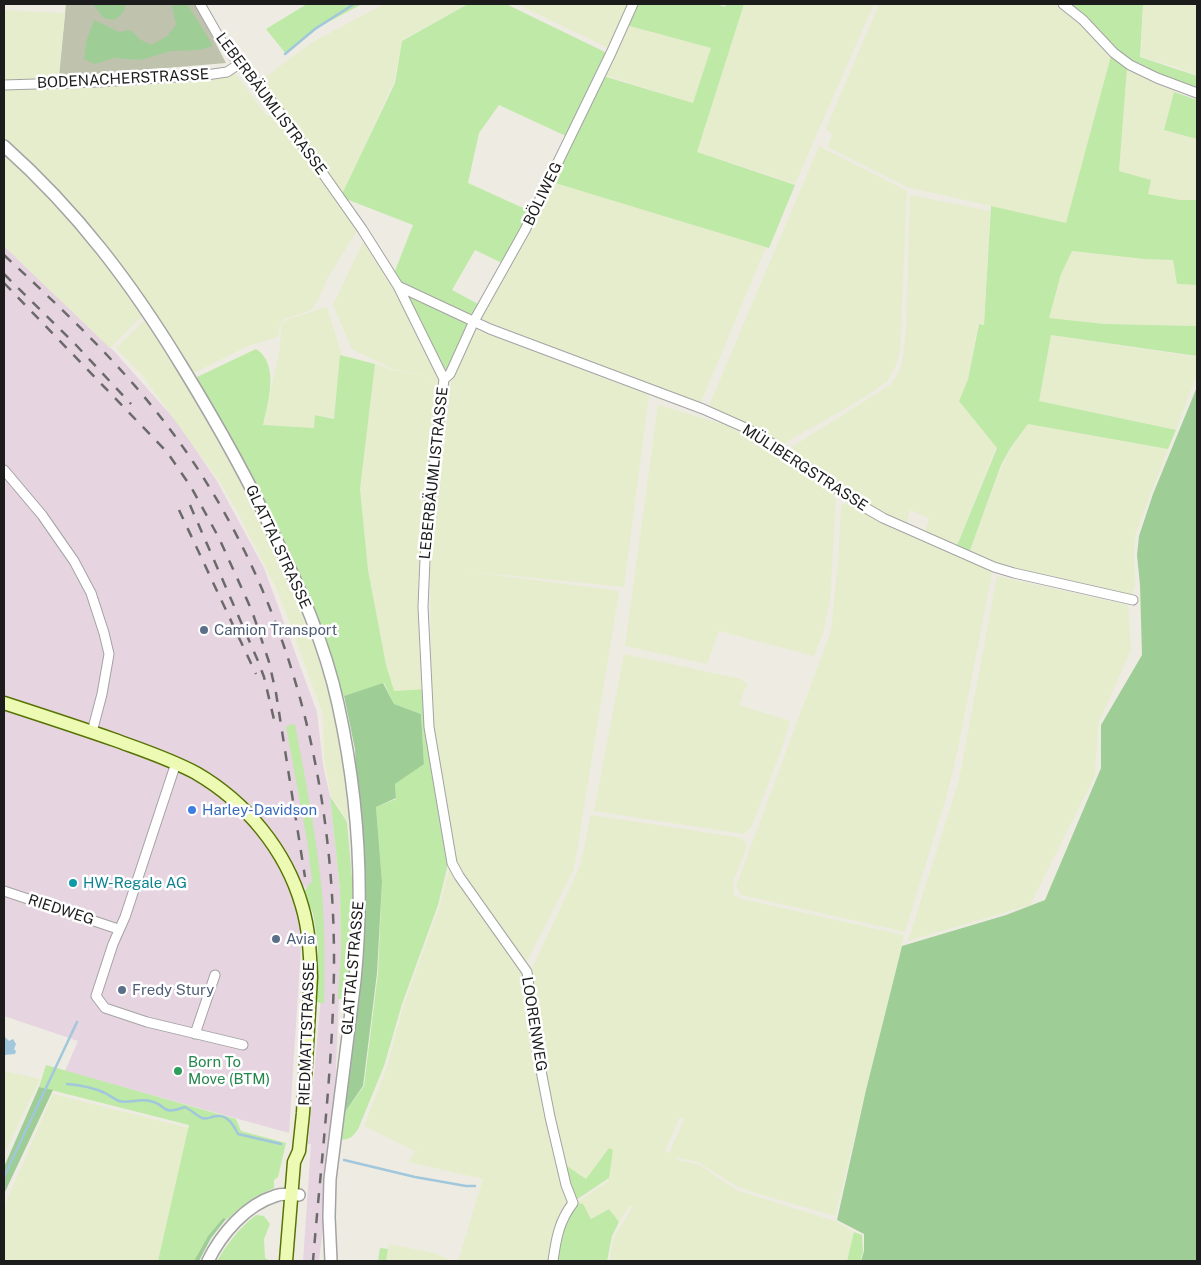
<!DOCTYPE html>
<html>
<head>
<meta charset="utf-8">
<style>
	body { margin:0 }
	#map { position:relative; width:1201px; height:1265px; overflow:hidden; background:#eeece2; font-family:"Public Sans",sans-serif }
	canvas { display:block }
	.frame { position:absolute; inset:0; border:5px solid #1c1c1c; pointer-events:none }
</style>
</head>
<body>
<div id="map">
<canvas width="1201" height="1265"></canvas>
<div class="frame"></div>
</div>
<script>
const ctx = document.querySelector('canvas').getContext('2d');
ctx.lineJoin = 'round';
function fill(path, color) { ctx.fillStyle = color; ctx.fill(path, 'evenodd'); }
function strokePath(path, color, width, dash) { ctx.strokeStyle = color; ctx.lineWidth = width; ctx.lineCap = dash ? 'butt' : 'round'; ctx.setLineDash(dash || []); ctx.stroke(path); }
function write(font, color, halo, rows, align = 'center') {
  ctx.font = font + ' "Public Sans",sans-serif'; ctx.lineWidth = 5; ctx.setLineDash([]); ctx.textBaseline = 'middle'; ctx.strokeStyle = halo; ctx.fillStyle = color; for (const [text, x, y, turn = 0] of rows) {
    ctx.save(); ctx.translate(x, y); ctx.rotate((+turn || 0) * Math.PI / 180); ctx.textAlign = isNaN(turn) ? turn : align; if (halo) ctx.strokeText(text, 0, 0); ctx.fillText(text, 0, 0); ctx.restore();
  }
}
fill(new Path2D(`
	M 4,246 L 114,351 L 177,422 L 217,481 L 264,568 L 317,712 L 323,765 L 330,796 L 340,890 L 341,951 L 335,1090 L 324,1176 L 323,1228 L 319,1261 L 303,1261 L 311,1144 L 308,1144 L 320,1008 L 322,957 L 318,920 L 305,885 L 289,1133 L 65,1071 L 78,1041 L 4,1016 Z`), '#e7d4e1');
fill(new Path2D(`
	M 66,4 L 195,4 L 226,63 L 59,77 Z`), '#bfc2ad');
fill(new Path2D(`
	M 384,4 L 468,4 L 402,40 L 394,82 L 342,194 L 260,81 L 311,43 Z
	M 517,4 L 630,4 L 611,46 L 608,48 Z
	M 744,4 L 874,4 L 795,184 L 697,152 Z
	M 879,4 L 1058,4 L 1073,17 L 1111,58 L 1066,223 L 907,187 L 828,147 L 832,134 L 826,129 Z
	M 1143,4 L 1197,4 L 1197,76 L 1179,68 L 1141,57 Z
	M 4,10 L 65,13 L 58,81 L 4,83 Z
	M 627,25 L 711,48 L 693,103 L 604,75 Z
	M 1127,68 L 1175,88 L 1164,130 L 1197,139 L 1197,201 L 1180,200 L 1147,194 L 1151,180 L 1119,171 Z
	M 235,73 L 267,116 L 280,115 L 359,228 L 343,253 L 328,277 L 318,300 L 311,310 L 285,319 L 280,324 L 278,337 L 248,346 L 192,374 L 155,315 L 4,142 L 4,87 L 174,78 Z
	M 819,146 L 907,191 L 900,351 L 896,365 L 888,381 L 865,397 L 778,447 L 747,423 L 708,408 Z
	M 4,154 L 45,193 L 97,252 L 143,315 L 110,348 L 4,246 Z
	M 554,182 L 766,247 L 699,407 L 479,318 Z
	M 910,195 L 990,211 L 984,324 L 978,324 L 968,378 L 959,401 L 996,447 L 956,548 L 924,535 L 929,518 L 910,510 L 906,527 L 883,516 L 784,452 L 890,385 L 899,372 L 903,357 L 906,330 Z
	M 363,242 L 393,288 L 439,379 L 393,369 L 352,349 L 333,305 Z
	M 1071,251 L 1144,259 L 1173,260 L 1177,284 L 1197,285 L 1197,326 L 1105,324 L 1049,318 L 1061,274 Z
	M 327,307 L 341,353 L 334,418 L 315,415 L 314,428 L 263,425 L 280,348 L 281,324 L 289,319 Z
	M 146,319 L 187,382 L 260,513 L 294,587 L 317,643 L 330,684 L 346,771 L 351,820 L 347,820 L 331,795 L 324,759 L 323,714 L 279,594 L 237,511 L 221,484 L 142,375 L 116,348 Z
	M 474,329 L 649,395 L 624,587 L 464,571 L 619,591 L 574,869 L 524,967 L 452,863 L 432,731 L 430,568 L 451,382 Z
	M 1051,335 L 1197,357 L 1197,374 L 1176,430 L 1039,401 Z
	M 375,364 L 393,370 L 443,380 L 424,560 L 426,689 L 393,691 L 386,666 L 368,570 L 360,489 Z
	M 658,405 L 726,425 L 781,455 L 831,491 L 836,501 L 830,600 L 823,633 L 814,656 L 719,631 L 707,664 L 625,646 Z
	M 1028,424 L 1168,449 L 1135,535 L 1134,556 L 1135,586 L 1132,595 L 1123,596 L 1015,572 L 969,553 L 1002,465 L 1012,447 Z
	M 849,501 L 993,568 L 958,749 L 946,798 L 905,932 L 741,895 L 736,886 L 831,631 L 838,563 L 841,506 Z
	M 997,576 L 1128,605 L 1131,650 L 1098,725 L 1095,776 L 1030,905 L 908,941 L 959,780 Z
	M 624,654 L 741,679 L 747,684 L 739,705 L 790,721 L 781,751 L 752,826 L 744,834 L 594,811 Z
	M 591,815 L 742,838 L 747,846 L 733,882 L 734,895 L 742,899 L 904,935 L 835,1216 L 752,1192 L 734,1185 L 698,1162 L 675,1157 L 681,1161 L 698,1164 L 736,1190 L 835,1221 L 854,1232 L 847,1261 L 609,1261 L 614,1237 L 633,1206 L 629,1207 L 619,1222 L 609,1209 L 591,1219 L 576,1203 L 608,1181 L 613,1150 L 609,1148 L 586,1179 L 562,1163 L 551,1118 L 529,975 L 580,866 ZM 680,1117 L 684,1119 L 669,1153 L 665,1151 Z
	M 452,867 L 525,973 L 569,1203 L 552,1261 L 458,1261 L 483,1179 L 408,1162 L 419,1146 L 415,1151 L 364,1126 L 387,1067 L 403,1007 L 440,905 L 449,869 Z
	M 4,1071 L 40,1079 L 4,1154 Z
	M 53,1094 L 189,1128 L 158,1261 L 4,1261 L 4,1207 Z
	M 389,1244 L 434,1253 L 452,1261 L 386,1261 Z`), '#e6edcc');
fill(new Path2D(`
	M 307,4 L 362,4 L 319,27 L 286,54 L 266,29 Z
	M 468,4 L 506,4 L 609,54 L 568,137 L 499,105 L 479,133 L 468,183 L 532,212 L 504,264 L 475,250 L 452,290 L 480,305 L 445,376 L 393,276 L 413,225 L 346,199 L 342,194 L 395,83 L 402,41 Z
	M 635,4 L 716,4 L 725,7 L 727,4 L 744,4 L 697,152 L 795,185 L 769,248 L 552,182 L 603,76 L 693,103 L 711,48 L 626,25 Z
	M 1067,4 L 1143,4 L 1140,57 L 1197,76 L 1197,91 L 1131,64 Z
	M 1111,56 L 1127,68 L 1119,171 L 1151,180 L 1148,194 L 1180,200 L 1197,200 L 1197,285 L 1177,284 L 1173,260 L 1144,259 L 1072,251 L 1061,274 L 1049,318 L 1105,324 L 1197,326 L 1197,356 L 1051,335 L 1039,401 L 1176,430 L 1168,449 L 1028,424 L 1011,447 L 1001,465 L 969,553 L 956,548 L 997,448 L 959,401 L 968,379 L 979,324 L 984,325 L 991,206 L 1066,223 Z
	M 1174,92 L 1197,100 L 1197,139 L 1164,130 Z
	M 256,349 C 280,364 268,402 263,425 L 314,428 L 315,415 L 334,419 L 340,355 L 375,364 L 360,489 L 368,570 L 386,665 L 394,691 L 426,689 L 449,860 L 438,905 L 402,1004 L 384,1066 L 359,1127 C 354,1136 350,1140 339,1140 L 342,1116 L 364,1086 L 378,973 L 382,882 L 376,807 L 396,799 L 395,784 L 424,763 L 421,714 L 394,704 L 384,683 L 341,697 L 325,642 L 195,378 Z
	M 295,724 C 305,776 315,829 321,882 C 325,922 325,963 324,1004 L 317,1002 L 318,945 L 313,913 L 303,893 L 312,881 L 307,840 L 286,726 Z
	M 330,796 L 347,822 L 352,879 L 354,942 L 347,999 L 338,999 L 341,951 L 340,890 Z
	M 46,1065 L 236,1119 L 241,1131 L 286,1143 L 278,1177 L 274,1180 L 274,1188 L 249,1201 L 226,1220 L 223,1218 L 208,1236 L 194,1261 L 158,1261 L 189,1125 L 39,1087 Z
	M 609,1148 L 613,1150 L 609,1178 L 576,1200 L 561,1162 L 586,1179 Z
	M 576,1203 L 583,1204 L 591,1219 L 609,1209 L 619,1222 L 612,1236 L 607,1261 L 555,1261 L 558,1236 Z
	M 256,1215 L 264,1216 L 270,1224 L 264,1239 L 265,1258 L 270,1261 L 217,1261 C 228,1243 239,1228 256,1215 Z
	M 854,1232 L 862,1235 L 863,1252 L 860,1261 L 847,1261 Z
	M 380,1248 L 388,1249 L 386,1261 L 378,1261 Z`), '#bee9a6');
fill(new Path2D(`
	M 93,4 L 126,4 L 123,13 L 114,20 L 104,18 Z
	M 172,4 L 187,4 L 213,46 L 199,50 L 171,51 L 140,60 L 114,58 L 95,64 L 84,59 L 86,42 L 94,20 L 119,32 L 130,30 L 141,40 L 151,45 L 166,37 L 176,25 Z
	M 1197,387 L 1197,1261 L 861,1261 L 864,1251 L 864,1234 L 837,1220 L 866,1090 L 902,946 L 1006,915 L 1045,900 L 1101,768 L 1101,725 L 1142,655 L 1140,585 L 1137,555 L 1139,536 L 1153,494 Z
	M 383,683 L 394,704 L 421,714 L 424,764 L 395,784 L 396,798 L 376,807 L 382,882 L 377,973 L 363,1086 L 345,1112 L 359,997 L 362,947 L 355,749 L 344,696 Z
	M 39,1087 L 53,1090 L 4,1194 L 4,1167 Z
	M 223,1218 L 226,1219 L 211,1238 L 199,1261 L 194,1261 L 208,1236 Z`), '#9ece96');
fill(new Path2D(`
	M 4,1036 L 9,1041 L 13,1039 L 16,1044 L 14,1049 L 16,1051 L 15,1054 L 4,1055 Z`), '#a1c7dc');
strokePath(new Path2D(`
	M 285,54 L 315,29 L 354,4
	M 67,1084 C 80,1085 92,1087 105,1093 C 109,1095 114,1099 119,1101 C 129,1104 139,1098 150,1101 C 169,1105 159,1116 185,1107 C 191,1110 197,1116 202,1118 C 209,1120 211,1116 218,1116 C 228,1115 234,1126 238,1134 L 281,1144
	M 344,1160 L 415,1177 L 466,1186 L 475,1186
	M 4,1177 L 77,1022`), '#a1c7dc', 2.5);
const minor = new Path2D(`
	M 200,4 L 220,39 L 239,64 L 258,83 L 283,117 L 362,229 L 398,286 L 444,379 L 432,479 L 425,559 L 423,607 L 429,727 L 452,863 L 459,876 L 527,972 L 537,1050 L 550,1117 L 566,1185 L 573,1203 C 559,1221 556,1239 553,1261
	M 1063,4 L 1083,20 L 1114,53 L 1130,65 L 1157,78 L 1197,93
	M 4,85 L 99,82 L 206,75 L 227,72 L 239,64
	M 398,286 L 490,329 L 703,409 L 748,429 L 773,444 L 859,504 L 883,518 L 994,567 L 1014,573 L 1133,600
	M 444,379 L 450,374 L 474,321 L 525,230 L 611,53 L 633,4
	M 4,470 L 42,515 L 74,561 L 91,593 L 104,633 L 109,654 L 102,694 L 92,732
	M 176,763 L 125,917 L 113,944 L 96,996 L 105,1008 L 147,1022 L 243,1045
	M 4,891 L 118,929
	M 195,1034 L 215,975`);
const tertiary = new Path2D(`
	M 4,146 C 78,212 132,284 183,368 C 216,422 247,476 273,533 C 300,588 325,644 338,704 C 358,794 364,889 355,980 L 330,1179 L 329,1217 L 331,1261
	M 208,1261 C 221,1234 246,1205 275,1196 C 282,1193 291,1194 299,1195`);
const secondary = new Path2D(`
	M 4,703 C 41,715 78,727 115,740 C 142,750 170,759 196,773 C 246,802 286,850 302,906 C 309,929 310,953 311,977 L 303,1113 L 299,1151 L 294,1162 L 286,1261`);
strokePath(minor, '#a3a3a3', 11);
strokePath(tertiary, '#a3a3a3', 14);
strokePath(secondary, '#577304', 15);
strokePath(minor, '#fff', 9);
strokePath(tertiary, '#fff', 11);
strokePath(secondary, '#ecfab4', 12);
strokePath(new Path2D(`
	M 4,255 C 62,309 121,364 169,428 C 286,583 335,774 334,967 C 333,1065 321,1163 313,1261
	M 4,274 L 76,345 L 131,404
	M 4,283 L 167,452 L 191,487 L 219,538 L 252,611 L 269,662 L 276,693 L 305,877
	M 190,505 L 258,661 L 264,677 L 276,728
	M 179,510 L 256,674`), '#6a6a6a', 2.5, [10, 10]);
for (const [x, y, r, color] of [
	[204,630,5,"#5c6f8a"],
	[192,810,5,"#3f7fe0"],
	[73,883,5,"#0f9aa8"],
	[276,939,5,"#5c6f8a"],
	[122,990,5,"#5c6f8a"],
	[178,1071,5,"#2e9e5b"]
]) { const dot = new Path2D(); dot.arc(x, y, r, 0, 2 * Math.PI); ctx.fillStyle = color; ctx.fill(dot); strokePath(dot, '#fff', 2); }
write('15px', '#1c1c1c', '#fff', [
	["BODENACHERSTRASSE",123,79,-3],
	["LEBERBÄUMLISTRASSE",271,104,53],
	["BÖLIWEG",543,194,-64],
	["MÜLIBERGSTRASSE",805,468,33],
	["LEBERBÄUMLISTRASSE",434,473,-84],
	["GLATTALSTRASSE",278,547,65],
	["RIEDWEG",61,910,18],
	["GLATTALSTRASSE",353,968,-85],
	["LOORENWEG",534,1024,81],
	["RIEDMATTSTRASSE",307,1034,-88]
]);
write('15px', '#4e5e75', '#fff', [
	["Camion Transport",214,630],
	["Avia",286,939],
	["Fredy Stury",132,990]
], 'left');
write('15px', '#366cbe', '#fff', [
	["Harley-Davidson",202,810]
], 'left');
write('15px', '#0d838f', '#fff', [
	["HW-Regale AG",83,883]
], 'left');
write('15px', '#27864d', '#fff', [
	["Born To",188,1062],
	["Move (BTM)",188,1079]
], 'left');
</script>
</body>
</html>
